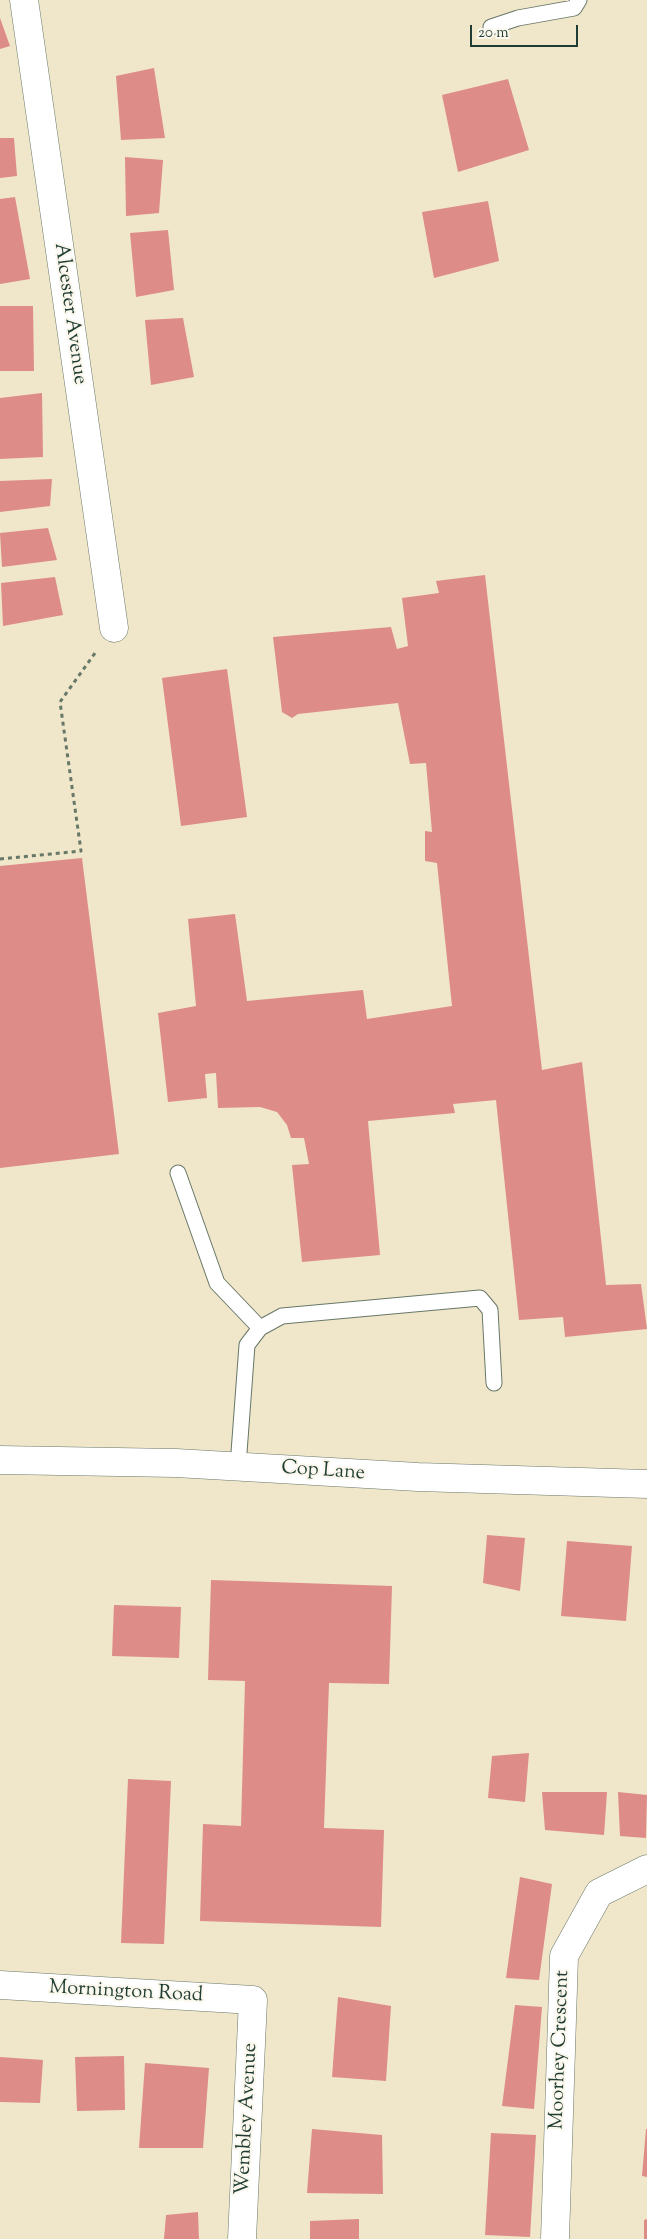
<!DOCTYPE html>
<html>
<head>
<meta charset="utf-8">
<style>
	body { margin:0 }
	#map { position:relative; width:647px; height:2239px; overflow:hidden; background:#f0e6ca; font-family:"Sorts Mill Goudy",serif }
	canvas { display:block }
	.scale { position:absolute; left:470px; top:25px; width:108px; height:22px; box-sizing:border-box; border:2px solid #1f3d34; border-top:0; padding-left:6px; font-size:15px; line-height:18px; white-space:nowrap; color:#1f3d34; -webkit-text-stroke:4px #fbf7ec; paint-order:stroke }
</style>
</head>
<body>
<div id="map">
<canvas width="647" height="2239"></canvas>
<div class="scale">20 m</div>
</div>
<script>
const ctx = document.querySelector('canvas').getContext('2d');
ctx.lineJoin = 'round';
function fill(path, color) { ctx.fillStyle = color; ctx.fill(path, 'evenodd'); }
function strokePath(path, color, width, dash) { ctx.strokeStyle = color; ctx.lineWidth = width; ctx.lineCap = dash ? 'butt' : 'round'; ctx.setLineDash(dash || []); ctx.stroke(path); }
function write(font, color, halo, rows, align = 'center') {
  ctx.font = font + ' "Sorts Mill Goudy",serif'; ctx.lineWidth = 4; ctx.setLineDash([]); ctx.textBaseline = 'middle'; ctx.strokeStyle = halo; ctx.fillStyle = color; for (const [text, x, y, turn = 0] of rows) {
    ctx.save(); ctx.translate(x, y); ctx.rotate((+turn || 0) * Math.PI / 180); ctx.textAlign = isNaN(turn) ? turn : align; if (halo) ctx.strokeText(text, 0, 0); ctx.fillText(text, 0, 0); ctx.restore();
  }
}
fill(new Path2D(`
	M 0,18 L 10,46 L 0,49 Z
	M 154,68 L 165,138 L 121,140 L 116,76 Z
	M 508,79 L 529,150 L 458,172 L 442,95 Z
	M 0,138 L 14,138 L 17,176 L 0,178 Z
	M 125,157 L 163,160 L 159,213 L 126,216 Z
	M 15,197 L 30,279 L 0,284 L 0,199 Z
	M 488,201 L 499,261 L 434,278 L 422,212 Z
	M 168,230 L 174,290 L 136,297 L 130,233 Z
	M 0,306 L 33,306 L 34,371 L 0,371 Z
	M 183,318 L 194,377 L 151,385 L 145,320 Z
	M 42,393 L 43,457 L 0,459 L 0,398 Z
	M 52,479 L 50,506 L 0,512 L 0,481 Z
	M 48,528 L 57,560 L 2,567 L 0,533 Z
	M 485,575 L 542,1070 L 582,1062 L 606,1285 L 641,1284 L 647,1329 L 565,1337 L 563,1317 L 519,1320 L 496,1100 L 453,1104 L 455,1113 L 368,1121 L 380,1255 L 302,1262 L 292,1165 L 309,1164 L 304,1138 L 291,1138 L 287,1125 L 277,1112 L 260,1107 L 218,1108 L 216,1073 L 205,1074 L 207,1098 L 168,1102 L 158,1013 L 196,1006 L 188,919 L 235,914 L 247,1001 L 363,990 L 367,1019 L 452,1006 L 437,863 L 425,861 L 425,831 L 432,832 L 426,763 L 410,764 L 398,703 L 298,714 L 292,718 L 282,712 L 273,637 L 391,627 L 397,649 L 408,646 L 402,598 L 439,593 L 436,581 Z
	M 55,577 L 63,615 L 3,626 L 1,583 Z
	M 227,669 L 247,817 L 181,826 L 162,678 Z
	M 82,858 L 119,1154 L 0,1168 L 0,866 Z
	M 487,1535 L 525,1538 L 520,1591 L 483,1583 Z
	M 567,1541 L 632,1546 L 626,1621 L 561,1616 Z
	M 211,1580 L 392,1586 L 389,1684 L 329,1683 L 324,1828 L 384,1830 L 381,1927 L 200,1921 L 203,1824 L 241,1826 L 245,1681 L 208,1680 Z
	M 114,1605 L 181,1607 L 179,1658 L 112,1656 Z
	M 529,1753 L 525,1802 L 488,1798 L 492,1756 Z
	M 128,1779 L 171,1781 L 164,1944 L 121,1943 Z
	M 542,1792 L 607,1792 L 604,1835 L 545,1830 Z
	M 618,1792 L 647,1795 L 646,1838 L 620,1836 Z
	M 520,1877 L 552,1884 L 539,1980 L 506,1978 Z
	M 338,1997 L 391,2006 L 386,2081 L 332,2077 Z
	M 515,2005 L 542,2007 L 534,2109 L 502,2106 Z
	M 124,2056 L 125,2110 L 77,2111 L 75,2057 Z
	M 0,2057 L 43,2060 L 40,2103 L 0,2102 Z
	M 145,2063 L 209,2068 L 203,2148 L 139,2148 Z
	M 312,2129 L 382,2135 L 383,2194 L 307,2193 Z
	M 646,2129 L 647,2129 L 647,2177 L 642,2176 Z
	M 491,2133 L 536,2135 L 530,2237 L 485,2235 Z
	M 198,2212 L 199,2239 L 164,2239 L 166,2215 Z
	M 359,2219 L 359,2239 L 310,2239 L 310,2221 Z
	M 647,2219 L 647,2239 L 644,2239 L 644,2220 Z`), '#de8c88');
const service = new Path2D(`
	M 491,27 L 518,18 L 574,8 L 579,0
	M 178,1173 L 217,1283 L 260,1328
	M 238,1466 L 247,1345 L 260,1328 L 282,1316 L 480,1298 L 490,1310 L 494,1383`);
const minor = new Path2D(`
	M 24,0 L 114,628
	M 0,1985 L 253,2000 L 242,2239
	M 555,2239 L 564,1956 L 599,1893 L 647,1869`);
const tertiary = new Path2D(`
	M 0,1460 L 176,1463 L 418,1477 L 647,1484`);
strokePath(service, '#687868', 17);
strokePath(minor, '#687868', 29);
strokePath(tertiary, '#687868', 29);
strokePath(new Path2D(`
	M 0,859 L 81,851 L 60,702 L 95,653`), '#687868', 3, [4, 4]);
strokePath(service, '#fff', 15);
strokePath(minor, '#fff', 28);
strokePath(tertiary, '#fff', 28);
write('20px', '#1f3d34', '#fbf7ec', [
	["Alcester Avenue",69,314,82],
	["Cop Lane",323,1472,4],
	["Mornington Road",126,1993,3],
	["Moorhey Crescent",561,2050,-88],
	["Wembley Avenue",248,2119,-87]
]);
</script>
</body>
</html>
